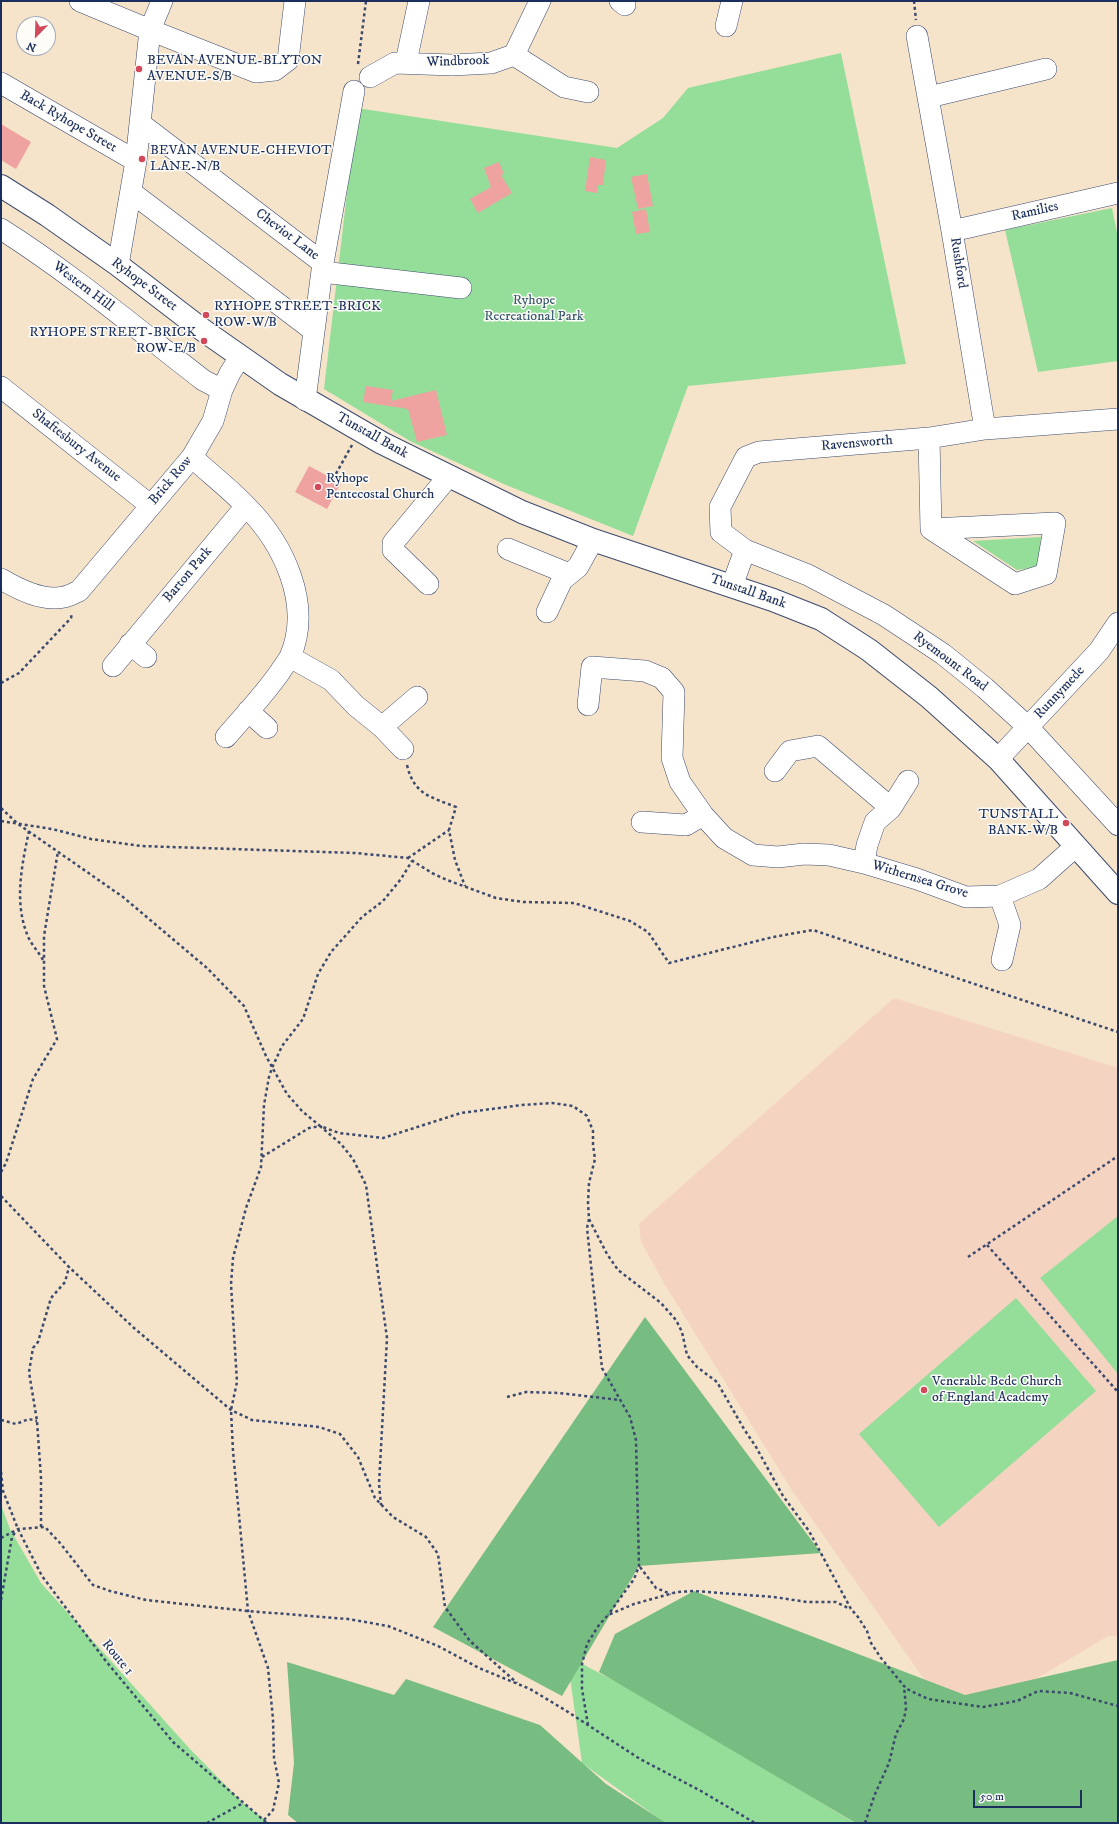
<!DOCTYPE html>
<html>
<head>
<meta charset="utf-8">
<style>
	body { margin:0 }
	#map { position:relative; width:1119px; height:1824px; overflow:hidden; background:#f5e3ca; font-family:"IM FELL DW Pica",serif }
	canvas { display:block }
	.frame { position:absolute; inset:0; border:2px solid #1b2f5e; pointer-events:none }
	.north { position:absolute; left:16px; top:16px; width:40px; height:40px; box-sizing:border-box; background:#fdfcf7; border:1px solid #a3aaba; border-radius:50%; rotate:203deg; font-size:11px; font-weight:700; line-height:16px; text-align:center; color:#1b2f5e }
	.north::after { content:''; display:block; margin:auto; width:14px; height:18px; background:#d1495b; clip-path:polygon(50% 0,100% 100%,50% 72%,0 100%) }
	.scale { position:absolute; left:973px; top:1790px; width:109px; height:18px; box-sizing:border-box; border:2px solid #1b2f5e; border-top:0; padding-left:5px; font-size:12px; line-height:14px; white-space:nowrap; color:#1b2f5e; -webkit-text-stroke:3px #fdfcf7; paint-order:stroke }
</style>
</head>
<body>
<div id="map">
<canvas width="1119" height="1824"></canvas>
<div class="frame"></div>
<div class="north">N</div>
<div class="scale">50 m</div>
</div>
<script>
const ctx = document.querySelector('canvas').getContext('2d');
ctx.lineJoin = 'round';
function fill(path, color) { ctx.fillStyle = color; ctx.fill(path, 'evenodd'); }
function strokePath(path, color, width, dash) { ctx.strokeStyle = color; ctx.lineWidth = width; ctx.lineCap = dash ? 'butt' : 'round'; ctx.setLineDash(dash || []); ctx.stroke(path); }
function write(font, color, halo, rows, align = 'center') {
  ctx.font = font + ' "IM FELL DW Pica",serif'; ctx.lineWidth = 3; ctx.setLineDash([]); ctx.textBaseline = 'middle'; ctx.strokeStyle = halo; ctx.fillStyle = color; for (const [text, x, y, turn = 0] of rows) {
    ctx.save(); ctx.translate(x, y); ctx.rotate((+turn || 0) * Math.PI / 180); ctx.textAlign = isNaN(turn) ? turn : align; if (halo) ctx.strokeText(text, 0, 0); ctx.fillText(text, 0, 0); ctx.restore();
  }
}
fill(new Path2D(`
	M 894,998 L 1118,1068 L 1118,1636 L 1108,1636 L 1024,1686 L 981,1696 L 951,1694 L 926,1682 L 793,1492 L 667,1288 L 641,1242 L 639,1224 Z`), '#f5d3c1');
fill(new Path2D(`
	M 841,53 L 906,364 L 688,386 L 633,536 L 506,485 L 410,441 L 324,389 L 357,108 L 617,148 L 663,118 L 688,88 Z
	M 1112,208 L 1118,237 L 1118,361 L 1038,372 L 1005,230 Z
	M 1041,537 L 1038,567 L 1017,570 L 973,541 Z
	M 1118,1216 L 1118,1374 L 1040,1278 Z
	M 1016,1298 L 1096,1391 L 939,1527 L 859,1434 Z
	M 1,1505 L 10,1529 L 41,1583 L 189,1748 L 243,1803 L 269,1823 L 1,1823 Z
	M 567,1656 L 647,1698 L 855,1823 L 665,1823 L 582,1763 Z`), '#94de99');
fill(new Path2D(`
	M 645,1317 L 821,1553 L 639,1566 L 562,1696 L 433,1627 Z
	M 694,1591 L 965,1695 L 1118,1660 L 1118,1823 L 854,1822 L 599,1672 L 615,1634 Z
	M 287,1662 L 394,1695 L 406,1679 L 540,1725 L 606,1784 L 666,1823 L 298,1823 L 288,1815 L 294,1763 Z`), '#77bd81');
fill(new Path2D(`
	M 1,124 L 31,142 L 16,169 L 1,160 Z
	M 590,157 L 606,160 L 603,185 L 598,185 L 597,193 L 585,191 Z
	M 499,162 L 504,174 L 501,175 L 512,193 L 478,213 L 470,199 L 491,187 L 484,168 Z
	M 647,174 L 653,206 L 638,209 L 631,177 Z
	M 646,209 L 650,232 L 636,234 L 632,212 Z
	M 366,386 L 393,390 L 391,401 L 436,390 L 447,435 L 417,442 L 408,409 L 363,402 Z
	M 309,466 L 341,483 L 327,509 L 295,492 Z`), '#eea3a1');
const minor = new Path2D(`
	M 80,1 L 150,30 L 162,1
	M 620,1 L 625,5
	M 726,26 L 732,1
	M 917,36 L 952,231 L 985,429
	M 514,55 L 564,87 L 588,92
	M 406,62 L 419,1
	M 370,77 L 395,63 L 452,65 L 491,63 L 514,55 L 540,1
	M 1,83 L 136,161
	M 929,97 L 1046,69
	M 141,124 L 323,263
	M 131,192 L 314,331
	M 1,229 C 72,274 137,329 203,380 L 222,390
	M 952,231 L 1118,193
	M 118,265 L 136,161 L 150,30 L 256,72 L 275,70 L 288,60 L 295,1
	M 322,272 L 461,288
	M 1,387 L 150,505
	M 305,400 L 323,263 L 354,91
	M 929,438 L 931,529 L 1015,584 L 1046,574 L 1055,523 L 931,529
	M 192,457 C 209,473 229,488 246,506 C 283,543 313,604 290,657 C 287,662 283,667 280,672 C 264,695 244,716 226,737
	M 508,549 L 569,574
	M 745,550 L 808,575 L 884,615 L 943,654 L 985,688 L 1028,727 L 1118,825
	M 1,579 C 18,589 43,602 64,597 C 69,596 74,593 79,591 L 192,457 L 213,421 L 222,390 L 230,373 L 240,357
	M 428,584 L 393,550 L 393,543 L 448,477
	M 732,586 L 745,550 L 721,532 L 720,507 L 746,457 L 759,452 L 929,438 L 985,429 L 1118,419
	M 547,612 L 562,580 L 578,567 L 593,540
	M 130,644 L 146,657
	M 290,657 L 331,680 L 356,706 L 382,727 L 403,749
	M 113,666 L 246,506
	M 588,705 L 592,667 L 645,671 L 662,678 L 674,692 L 672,758 L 680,782 L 703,815 L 724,838 L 753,855 L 778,857 L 804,854 L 829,855 L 864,863 L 917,879 L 966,897 L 1000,896 L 1039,879 L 1076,846
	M 248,711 L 267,728
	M 382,727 L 417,697
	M 998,759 L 1099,651 L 1118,623
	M 775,771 L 790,751 L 818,746 L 891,808 L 875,822 L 867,845 L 864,863
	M 891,808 L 908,781
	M 642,822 L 686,825 L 703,815
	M 1000,896 L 1010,925 L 1002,960`);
const major = new Path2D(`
	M 1,186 L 47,215 L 118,265 L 200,328 L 280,384 L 382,443 L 522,512 L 593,540 L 773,600 L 821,619 L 869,650 L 929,697 L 998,759 L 1118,893`);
strokePath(minor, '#3c4a6e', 22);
strokePath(major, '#3c4a6e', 24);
strokePath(new Path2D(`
	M 914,1 L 916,20
	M 358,64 L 366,1
	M 333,479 L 352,445
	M 1,683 L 19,673 L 71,618 L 72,613
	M 407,765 C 414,795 431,797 456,807 L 449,830 L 455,860 L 465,886
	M 1,808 L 18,824 L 123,897 L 207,968 L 244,1006 L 266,1056 L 287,1094 L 302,1111 L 320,1126 L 339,1133 L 383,1138 L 461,1113 L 522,1105 L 552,1103 L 573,1106 L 587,1116 L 593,1131 L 593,1145 L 595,1159 L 589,1183 L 588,1203 L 589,1219 L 607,1254 L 618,1270 L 661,1303 L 676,1320 L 682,1332 L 687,1355 L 697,1367 L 717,1382 L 744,1429 L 756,1447 L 783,1496 L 809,1531 L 851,1609 L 858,1617 L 867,1631 L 871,1643 L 881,1658 L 904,1686 L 907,1689 L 928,1699 L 983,1707 L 1017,1701 L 1038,1691 L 1070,1693 L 1118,1706
	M 1,821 L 52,829 L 91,839 L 141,846 L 355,853 L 408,858 L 432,873 L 447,880 L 496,898 L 523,902 L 574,903 L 630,921 L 648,932 L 669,963 L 773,937 L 813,930 L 1118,1032
	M 29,831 C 22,864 14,901 27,934 C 30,943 38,951 43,960
	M 408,858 L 449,830
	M 262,1157 L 309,1128 L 320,1126 L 341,1144 L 353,1159 L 366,1185 L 387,1338 L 379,1484 L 381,1505
	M 1,1172 L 6,1163 L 33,1079 L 57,1039 L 44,986 L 44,936 L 58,851
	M 1,1196 L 69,1267 L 134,1328 L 231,1410 L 252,1420 L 319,1427 L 340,1434 L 358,1457 L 375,1498 L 393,1517 L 426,1537 L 438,1554 L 445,1607 L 470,1641 L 517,1683
	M 589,1219 L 587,1228 L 602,1368 L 630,1417 L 636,1440 L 639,1566 L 634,1579 L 608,1615
	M 987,1245 L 1118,1392
	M 968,1257 L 1118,1156
	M 507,1397 L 526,1392 L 559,1393 L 620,1400
	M 1,1420 L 16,1424 L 29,1419 L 37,1421
	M 1,1472 L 3,1491 L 18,1529 L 42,1576 L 105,1660 L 173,1742 L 267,1823
	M 41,1527 L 41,1478 L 37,1421 L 29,1372 L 33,1348 L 38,1342 L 51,1298 L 65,1282 L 69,1267
	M 1,1538 L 18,1529 L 45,1527 L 60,1543 L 93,1585 L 110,1591 L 146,1600 L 248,1611 L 348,1619 L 388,1626 L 438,1646 L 479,1668 L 530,1689 L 565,1710 L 640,1759 L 701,1791 L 755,1823
	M 640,1567 L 656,1588 L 671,1594
	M 1,1600 L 12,1537 L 16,1531
	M 588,1725 L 582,1689 L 582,1664 L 587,1644 L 599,1625 L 608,1615 L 634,1604 L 677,1592 L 694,1591 L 774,1597 L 807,1602 L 836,1602 L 850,1609
	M 264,1820 L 273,1810 L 279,1783 L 274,1758 L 273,1719 L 268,1668 L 248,1611 L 233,1451 L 231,1410 L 237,1382 L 231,1284 L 233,1258 L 246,1208 L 261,1167 L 264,1105 L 269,1077 L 272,1068 L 282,1046 L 303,1019 L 318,974 L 331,952 L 362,917 L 383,901 L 401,879 L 412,861
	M 207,1823 L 243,1803
	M 865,1823 L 875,1794 L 889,1763 L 896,1734 L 904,1719 L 906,1708 L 904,1686`), '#3c4a6e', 2.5, [3, 3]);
strokePath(minor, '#fff', 21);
strokePath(major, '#fff', 22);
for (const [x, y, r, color] of [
	[139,69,4,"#d1495b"],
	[142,159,4,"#d1495b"],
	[206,315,4,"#d1495b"],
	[204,341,4,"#d1495b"],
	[318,487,4,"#d1495b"],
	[1066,823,4,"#d1495b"],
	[924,1390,4,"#d1495b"]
]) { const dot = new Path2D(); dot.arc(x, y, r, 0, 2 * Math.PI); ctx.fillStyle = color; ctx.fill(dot); strokePath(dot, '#fdfcf7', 1.5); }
write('14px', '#1b2f5e', '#fdfcf7', [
	["BEVAN AVENUE-BLYTON",147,61],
	["AVENUE-S/B",147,77],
	["BEVAN AVENUE-CHEVIOT",150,151],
	["LANE-N/B",150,167],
	["RYHOPE STREET-BRICK",214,307],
	["ROW-W/B",214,323],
	["RYHOPE STREET-BRICK",196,333,"right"],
	["ROW-E/B",196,349,"right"],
	["Ryhope",326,479],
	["Pentecostal Church",326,495],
	["TUNSTALL",1058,815,"right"],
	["BANK-W/B",1058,831,"right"],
	["Venerable Bede Church",932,1382],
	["of England Academy",932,1398]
], 'left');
write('14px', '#1b2f5e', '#fdfcf7', [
	["Windbrook",458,62,-2],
	["Back Ryhope Street",68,122,30],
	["Ramilies",1035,212,-13],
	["Cheviot Lane",287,235,37],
	["Rushford",958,263,81],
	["Ryhope Street",144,285,37],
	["Western Hill",83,287,37],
	["Tunstall Bank",372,436,29],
	["Ravensworth",857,444,-5],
	["Shaftesbury Avenue",76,446,38],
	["Brick Row",171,481,-50],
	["Barton Park",188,575,-50],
	["Tunstall Bank",748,592,19],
	["Ryemount Road",950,662,37],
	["Runnymede",1060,693,-47],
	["Withernsea Grove",920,880,17],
	["Route 1",117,1658,51]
]);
write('14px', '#395b6d', '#fdfcf7', [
	["Ryhope",534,301],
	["Recreational Park",534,317]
]);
</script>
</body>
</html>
